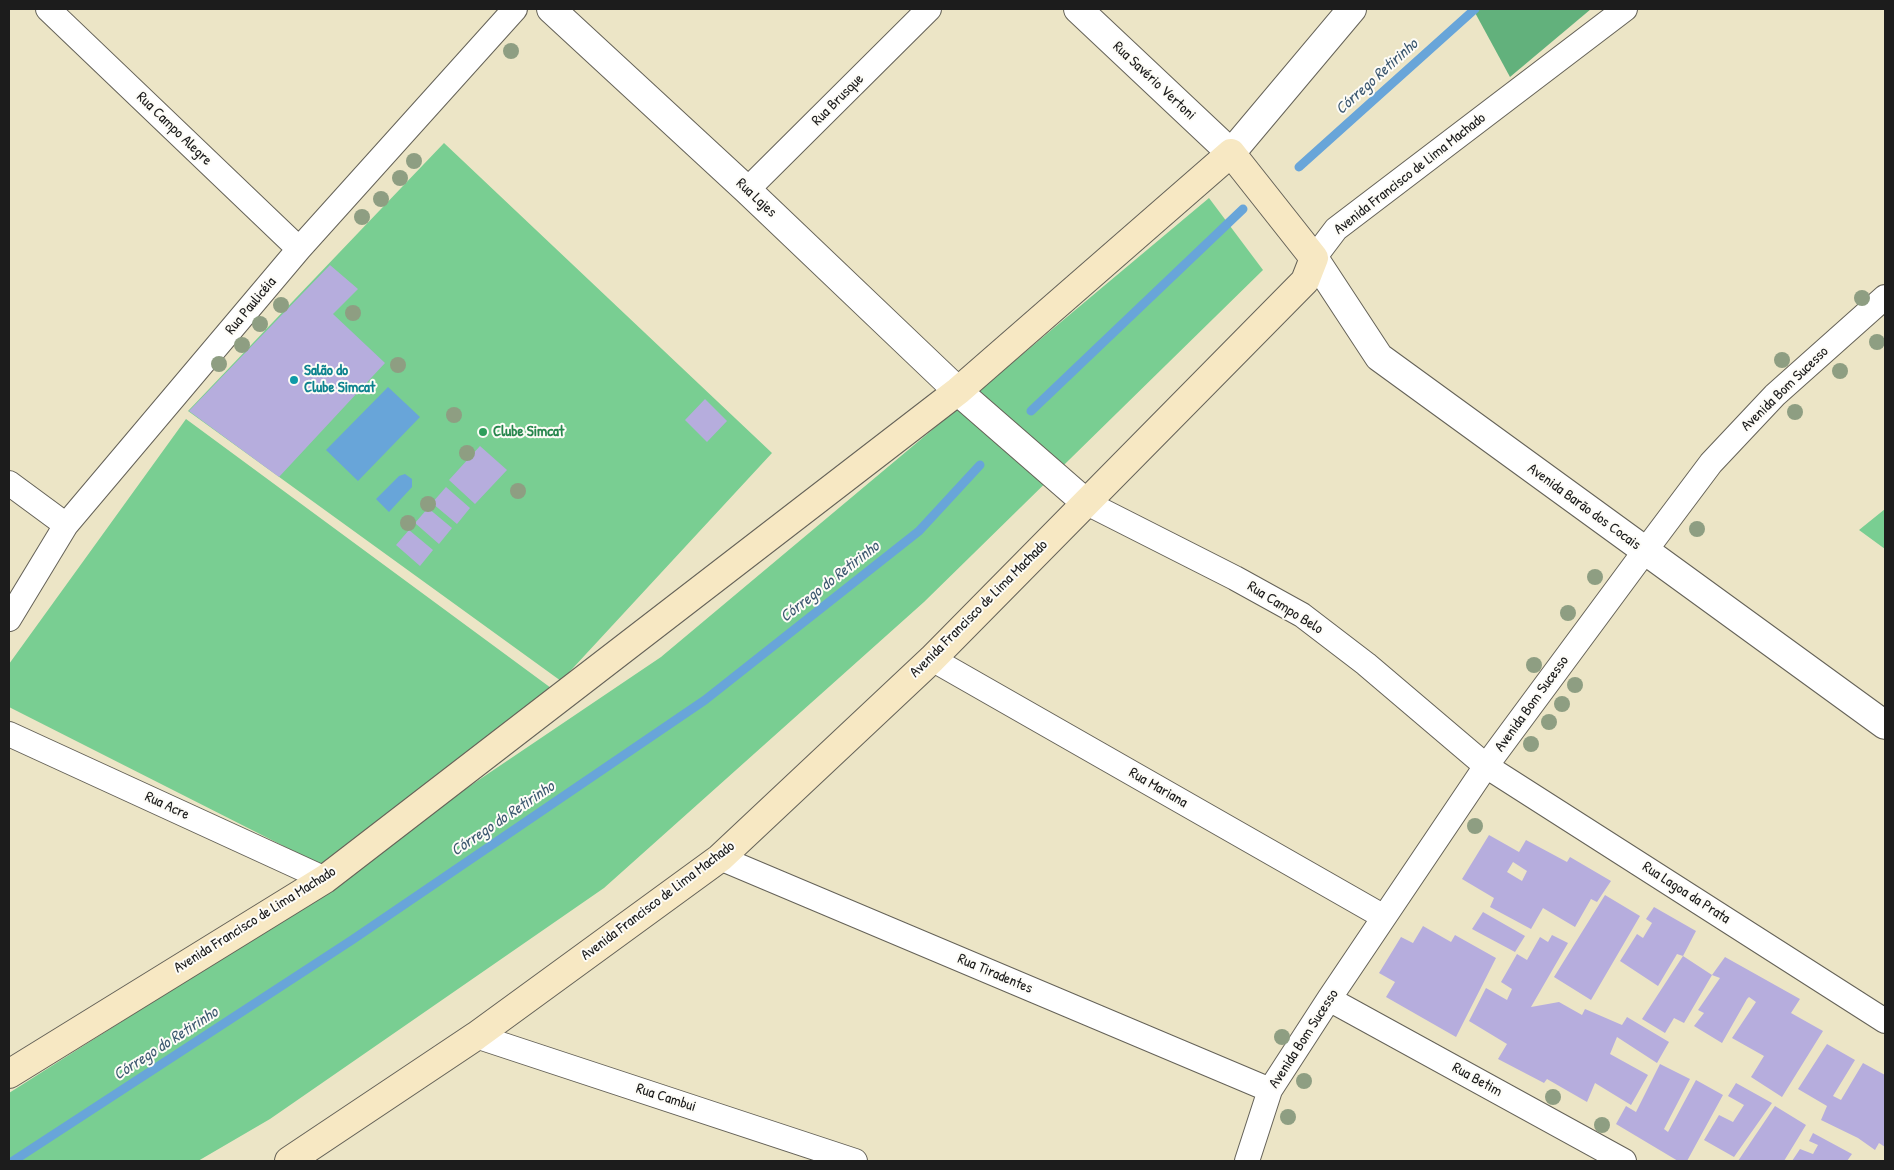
<!DOCTYPE html>
<html>
<head>
<meta charset="utf-8">
<style>
	body { margin:0 }
	#map { position:relative; width:1894px; height:1170px; overflow:hidden; background:#ece5c6; font-family:"Patrick Hand",sans-serif }
	canvas { display:block }
	.frame { position:absolute; inset:0; border:10px solid #1c1c1c; pointer-events:none }
</style>
</head>
<body>
<div id="map">
<canvas width="1894" height="1170"></canvas>
<div class="frame"></div>
</div>
<script>
const ctx = document.querySelector('canvas').getContext('2d');
ctx.lineJoin = 'round';
function fill(path, color) { ctx.fillStyle = color; ctx.fill(path, 'evenodd'); }
function strokePath(path, color, width, dash) { ctx.strokeStyle = color; ctx.lineWidth = width; ctx.lineCap = dash ? 'butt' : 'round'; ctx.setLineDash(dash || []); ctx.stroke(path); }
function write(font, color, halo, rows, align = 'center') {
  ctx.font = font + ' "Patrick Hand",sans-serif'; ctx.lineWidth = 4; ctx.setLineDash([]); ctx.textBaseline = 'middle'; ctx.strokeStyle = halo; ctx.fillStyle = color; for (const [text, x, y, turn = 0] of rows) {
    ctx.save(); ctx.translate(x, y); ctx.rotate((+turn || 0) * Math.PI / 180); ctx.textAlign = isNaN(turn) ? turn : align; if (halo) ctx.strokeText(text, 0, 0); ctx.fillText(text, 0, 0); ctx.restore();
  }
}
fill(new Path2D(`
	M 444,143 L 772,453 L 561,681 L 188,411 Z
	M 1209,198 L 1263,270 L 924,602 L 604,888 L 270,1119 L 198,1161 L 9,1161 L 9,1093 L 255,937 L 458,794 L 661,657 Z
	M 186,419 L 551,688 L 325,867 L 9,707 L 9,664 Z
	M 1885,509 L 1885,549 L 1859,530 Z`), '#79ce92');
fill(new Path2D(`
	M 1473,9 L 1591,9 L 1510,77 Z`), '#62b17c');
fill(new Path2D(`
	M 388,387 L 420,417 L 358,481 L 326,450 Z
	M 405,474 L 412,479 L 412,487 L 389,512 L 376,499 L 399,476 Z`), '#68a5d9');
strokePath(new Path2D(`
	M 1299,167 L 1475,9
	M 1031,411 L 1243,209
	M 13,1161 L 352,940 L 705,700 L 919,531 L 980,465`), '#68a5d9', 9);
fill(new Path2D(`
	M 330,265 L 358,289 L 333,314 L 385,363 L 279,477 L 189,411 Z
	M 705,399 L 727,421 L 707,442 L 685,420 Z
	M 480,446 L 507,470 L 475,504 L 449,480 Z
	M 446,487 L 470,508 L 457,524 L 432,503 Z
	M 428,508 L 452,528 L 439,544 L 415,523 Z
	M 409,530 L 433,550 L 420,566 L 396,545 Z
	M 1489,835 L 1519,852 L 1526,840 L 1567,862 L 1570,857 L 1611,881 L 1597,902 L 1591,899 L 1575,927 L 1543,908 L 1531,929 L 1490,907 L 1494,898 L 1462,879 ZM 1513,862 L 1527,871 L 1522,881 L 1507,872 Z
	M 1605,895 L 1640,916 L 1591,1000 L 1554,977 Z
	M 1654,907 L 1696,931 L 1683,956 L 1677,954 L 1658,986 L 1620,961 L 1637,934 L 1643,938 L 1652,923 L 1646,919 Z
	M 1483,912 L 1525,936 L 1515,952 L 1472,929 Z
	M 1423,926 L 1451,942 L 1455,935 L 1496,958 L 1456,1037 L 1386,997 L 1395,982 L 1379,973 L 1401,937 L 1413,943 Z
	M 1552,935 L 1568,943 L 1531,1007 L 1559,1002 L 1582,1015 L 1585,1009 L 1622,1025 L 1627,1017 L 1669,1042 L 1657,1063 L 1617,1037 L 1610,1054 L 1648,1075 L 1631,1105 L 1595,1083 L 1587,1102 L 1547,1079 L 1544,1083 L 1498,1059 L 1507,1044 L 1469,1021 L 1486,988 L 1507,1000 L 1512,989 L 1501,982 L 1517,954 L 1527,960 L 1540,937 L 1548,942 Z
	M 1683,956 L 1712,975 L 1684,1023 L 1674,1018 L 1665,1033 L 1642,1019 Z
	M 1725,957 L 1800,999 L 1791,1013 L 1823,1031 L 1782,1097 L 1751,1077 L 1764,1056 L 1732,1038 L 1756,1002 L 1749,997 L 1747,999 L 1722,1043 L 1694,1026 L 1704,1013 L 1698,1010 L 1720,978 L 1712,975 Z
	M 1827,1044 L 1855,1060 L 1833,1096 L 1841,1100 L 1863,1063 L 1885,1075 L 1885,1147 L 1879,1143 L 1875,1150 L 1858,1138 L 1821,1120 L 1827,1106 L 1798,1089 Z
	M 1660,1064 L 1690,1079 L 1664,1129 L 1668,1132 L 1696,1080 L 1723,1095 L 1687,1161 L 1678,1161 L 1616,1124 L 1626,1106 L 1636,1112 Z
	M 1736,1083 L 1772,1103 L 1734,1157 L 1704,1140 L 1719,1115 L 1733,1122 L 1744,1105 L 1728,1096 Z
	M 1775,1106 L 1806,1125 L 1784,1161 L 1738,1161 Z
	M 1813,1133 L 1852,1154 L 1847,1161 L 1792,1161 L 1800,1149 L 1813,1154 L 1818,1145 L 1809,1141 Z`), '#b6addd');
const minor = new Path2D(`
	M 48,9 L 299,249
	M 747,190 L 929,9
	M 1314,258 L 1336,229 L 1625,9
	M 9,483 L 66,525
	M 1085,502 L 1235,578 L 1302,615 L 1366,664 L 1486,766 L 1885,1021
	M 9,619 L 66,525 L 299,249 L 515,9
	M 932,659 L 1384,917
	M 9,734 L 325,879
	M 720,858 L 1270,1090
	M 1329,999 L 1624,1161
	M 476,1036 L 855,1161
	M 1247,1161 L 1270,1090 L 1329,999 L 1486,766 L 1645,551 L 1711,463 L 1775,395 L 1885,297`);
const tertiary = new Path2D(`
	M 551,9 L 747,190 L 961,394 L 1085,502
	M 1078,9 L 1231,153 L 1352,9
	M 1314,258 L 1379,357 L 1885,725`);
const secondary = new Path2D(`
	M 9,1074 L 325,879 L 958,391 L 1231,153 L 1314,258 L 1305,281 L 932,659 L 720,858 L 476,1036 L 289,1161`);
strokePath(minor, '#656258', 26);
strokePath(tertiary, '#656258', 30);
strokePath(secondary, '#656258', 30);
strokePath(minor, '#fff', 24);
strokePath(tertiary, '#fff', 28);
strokePath(secondary, '#f7e8c3', 28);
ctx.fillStyle = '#8e9e82';
for (const [x, y] of [
	[511,51],
	[414,161],
	[400,178],
	[381,199],
	[362,217],
	[1862,298],
	[281,305],
	[353,313],
	[260,324],
	[1877,342],
	[242,345],
	[1782,360],
	[219,364],
	[398,365],
	[1840,371],
	[1795,412],
	[454,415],
	[467,453],
	[518,491],
	[428,504],
	[408,523],
	[1697,529],
	[1595,577],
	[1568,613],
	[1534,665],
	[1575,685],
	[1562,704],
	[1549,722],
	[1531,744],
	[1475,826],
	[1282,1037],
	[1304,1081],
	[1553,1097],
	[1288,1117],
	[1602,1125]
]) { ctx.beginPath(); ctx.arc(x, y, 8, 0, 2 * Math.PI); ctx.fill(); }
for (const [x, y, r, color] of [
	[294,380,5,"#0f9aa8"],
	[483,432,5,"#2e9e5b"]
]) { const dot = new Path2D(); dot.arc(x, y, r, 0, 2 * Math.PI); ctx.fillStyle = color; ctx.fill(dot); strokePath(dot, '#fdfcf7', 2); }
write('15px', '#1c1c1c', '#fdfcf7', [
	["Rua Savério Vertoni",1154,81,43],
	["Rua Brusque",838,100,-45],
	["Rua Campo Alegre",174,129,44],
	["Avenida Francisco de Lima Machado",1410,174,-38],
	["Rua Lajes",756,198,43],
	["Rua Paulicéia",251,306,-50],
	["Avenida Bom Sucesso",1785,389,-44],
	["Avenida Barão dos Cocais",1584,507,36],
	["Rua Campo Belo",1285,608,32],
	["Avenida Francisco de Lima Machado",979,609,-45],
	["Avenida Bom Sucesso",1532,704,-54],
	["Rua Mariana",1158,788,30],
	["Rua Acre",167,806,25],
	["Rua Lagoa da Prata",1686,893,33],
	["Avenida Francisco de Lima Machado",658,901,-37],
	["Avenida Francisco de Lima Machado",255,920,-32],
	["Rua Tiradentes",995,974,23],
	["Avenida Bom Sucesso",1304,1039,-57],
	["Rua Betim",1477,1080,29],
	["Rua Cambui",666,1098,18]
]);
write('bold 15px', '#0d838f', '#fdfcf7', [
	["Salão do",304,371],
	["Clube Simcat",304,388]
], 'left');
write('bold 15px', '#27864d', '#fdfcf7', [
	["Clube Simcat",493,432]
], 'left');
write('italic 16px', '#3e5a71', '#fdfcf7', [
	["Córrego Retirinho",1377,77,-42],
	["Córrego do Retirinho",830,582,-38],
	["Córrego do Retirinho",503,819,-34],
	["Córrego do Retirinho",166,1044,-33]
]);
</script>
</body>
</html>
